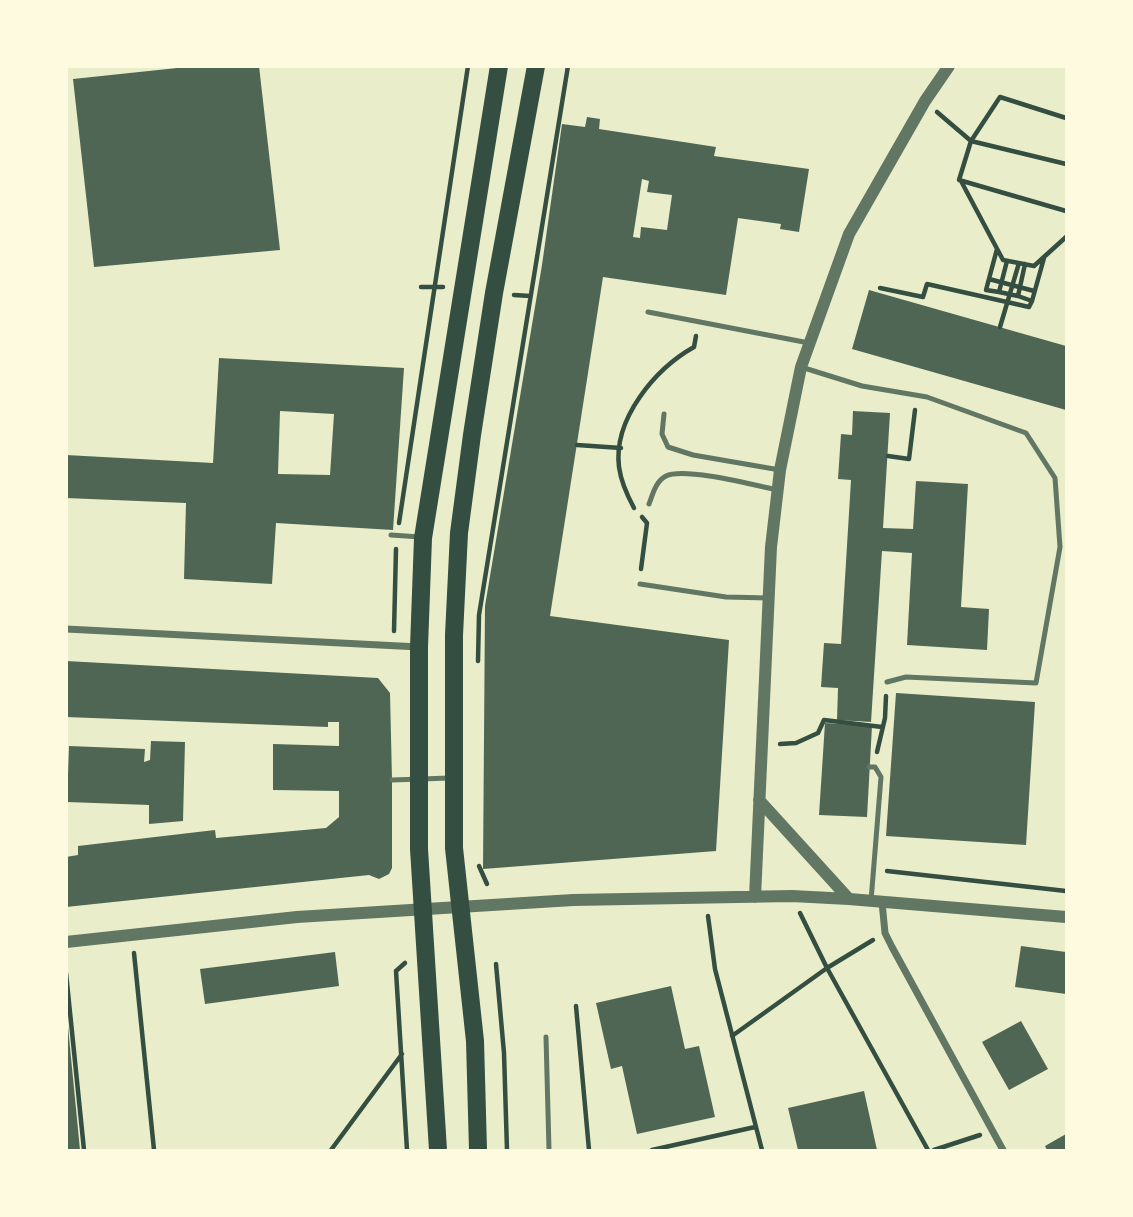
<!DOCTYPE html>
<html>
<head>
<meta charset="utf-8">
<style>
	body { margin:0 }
	#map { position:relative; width:1133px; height:1217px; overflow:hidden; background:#e9edc9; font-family:"Alegreya Sans",sans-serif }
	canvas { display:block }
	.frame { position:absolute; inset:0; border:68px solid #fefae0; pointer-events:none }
</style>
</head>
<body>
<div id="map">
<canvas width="1133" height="1217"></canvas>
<div class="frame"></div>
</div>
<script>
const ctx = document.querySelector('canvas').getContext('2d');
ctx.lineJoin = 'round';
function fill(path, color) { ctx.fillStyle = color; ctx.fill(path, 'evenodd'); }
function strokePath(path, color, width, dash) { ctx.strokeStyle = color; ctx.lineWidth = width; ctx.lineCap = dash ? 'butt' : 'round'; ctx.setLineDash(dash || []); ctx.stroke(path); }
fill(new Path2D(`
	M 196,66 L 259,66 L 280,250 L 94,267 L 73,79 Z
	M 587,117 L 600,119 L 599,129 L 716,147 L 714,156 L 809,169 L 799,232 L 780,229 L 781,224 L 738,218 L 726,295 L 603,277 L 550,616 L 729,640 L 716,851 L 483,869 L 485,606 L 542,265 L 562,124 L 585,127 ZM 642,179 L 649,181 L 647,192 L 672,195 L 667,230 L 641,227 L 640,238 L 633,237 Z
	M 869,290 L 1066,346 L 1066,410 L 852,349 Z
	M 219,358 L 404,368 L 393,530 L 276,523 L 272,584 L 184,579 L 186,503 L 66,498 L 66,455 L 213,463 ZM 280,411 L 334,414 L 330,475 L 278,474 Z
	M 853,411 L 890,413 L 883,528 L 913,529 L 916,481 L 968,484 L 961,607 L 989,609 L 987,650 L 907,645 L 912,553 L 882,551 L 871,722 L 837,720 L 838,688 L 821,687 L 824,643 L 841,644 L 851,480 L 838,479 L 841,434 L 852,435 Z
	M 66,661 L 378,678 L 390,693 L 392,780 L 392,868 L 389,874 L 379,879 L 369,875 L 66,907 L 66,857 L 78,855 L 78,846 L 215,830 L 216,838 L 326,828 L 339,817 L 339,791 L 273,790 L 273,744 L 339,746 L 339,722 L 328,722 L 328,727 L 66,717 Z
	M 896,693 L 1035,702 L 1026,845 L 886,836 Z
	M 825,723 L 872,726 L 867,817 L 819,815 Z
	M 151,741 L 185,742 L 183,821 L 149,824 L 149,805 L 67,802 L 69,746 L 145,749 L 144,762 L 150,760 Z
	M 1021,946 L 1066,952 L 1066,994 L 1015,987 Z
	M 335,952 L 339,986 L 205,1004 L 200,969 Z
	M 671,986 L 685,1049 L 699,1046 L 715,1117 L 637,1134 L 622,1066 L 611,1069 L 596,1003 Z
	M 1021,1021 L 1048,1069 L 1009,1090 L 982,1042 Z
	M 66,1027 L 68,1027 L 80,1150 L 66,1150 Z
	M 864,1091 L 877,1150 L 798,1150 L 788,1108 Z
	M 1066,1134 L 1066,1150 L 1047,1150 L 1045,1146 Z`), '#4f6655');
strokePath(new Path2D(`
	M 937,112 L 971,141 L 1066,164
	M 1066,118 L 1000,97 L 971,141 L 959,180 L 1066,211
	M 961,181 L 1003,260 L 1034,266 L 1066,237
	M 997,249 L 986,290 L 999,292
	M 1007,261 L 999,292 L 1018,296 L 1025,264
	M 989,279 L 1034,291
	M 421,287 L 443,287
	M 880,288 L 923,297 L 927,284 L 1029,307 L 1032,301
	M 514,295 L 530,296
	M 1018,296 L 1032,301 L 1044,258
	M 1000,327 L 1019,263
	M 577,445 L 621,448
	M 888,456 L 909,459 L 915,410
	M 634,508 C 627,495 621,482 619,467 C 613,419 655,369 694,347 L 696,336
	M 399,523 L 468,66
	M 641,569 L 647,523 L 642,517
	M 394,631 L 396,549
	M 478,661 L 479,615 L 568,66
	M 780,744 L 796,743 L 818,733 L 824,720 L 882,727
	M 877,752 L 885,718 L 886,696
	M 479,866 L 487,884
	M 887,871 L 1066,891
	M 800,913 L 827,968 L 928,1150
	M 708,916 L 715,969 L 762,1150
	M 134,953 L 154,1150
	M 405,963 L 396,971 L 407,1150
	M 496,964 L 504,1053 L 507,1150
	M 66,973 L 84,1150
	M 576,1006 L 589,1150
	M 732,1036 L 827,968 L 873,940
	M 331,1150 L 402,1054
	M 652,1150 L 755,1127
	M 934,1150 L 980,1135`), '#344e41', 4.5);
strokePath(new Path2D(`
	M 648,312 L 809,343
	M 801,367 L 862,386 L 927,397 L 1026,433 L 1055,478 L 1060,547 L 1036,683 L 906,677 L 887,682
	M 664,414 L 662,434 L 668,447 L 693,455 L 780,470
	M 649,504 C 653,494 655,482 666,476 C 684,467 754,485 777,490
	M 391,535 L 420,537
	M 640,584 L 726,597 L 769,598
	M 869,767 L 875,767 L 881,777 L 871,901
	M 392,780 L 450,778
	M 546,1037 L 549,1150`), '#617663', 5);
strokePath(new Path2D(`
	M 66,629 L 419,647
	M 882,902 L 885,933 L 892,947 L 1003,1150`), '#617663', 7);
strokePath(new Path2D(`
	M 759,800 L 849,899
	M 755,897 L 771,547 L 780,470 L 801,367 L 849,234 L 925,101 L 949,66
	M 66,942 L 297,917 L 573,900 L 792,896 L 849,899 L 1066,917`), '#617663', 12);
strokePath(new Path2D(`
	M 438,1150 L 419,849 L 419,647 L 423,538 L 499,66
	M 478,1150 L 475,1041 L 454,848 L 454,635 L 459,533 L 472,435 L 494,293 L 536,66`), '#344e41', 18);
</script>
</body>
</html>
